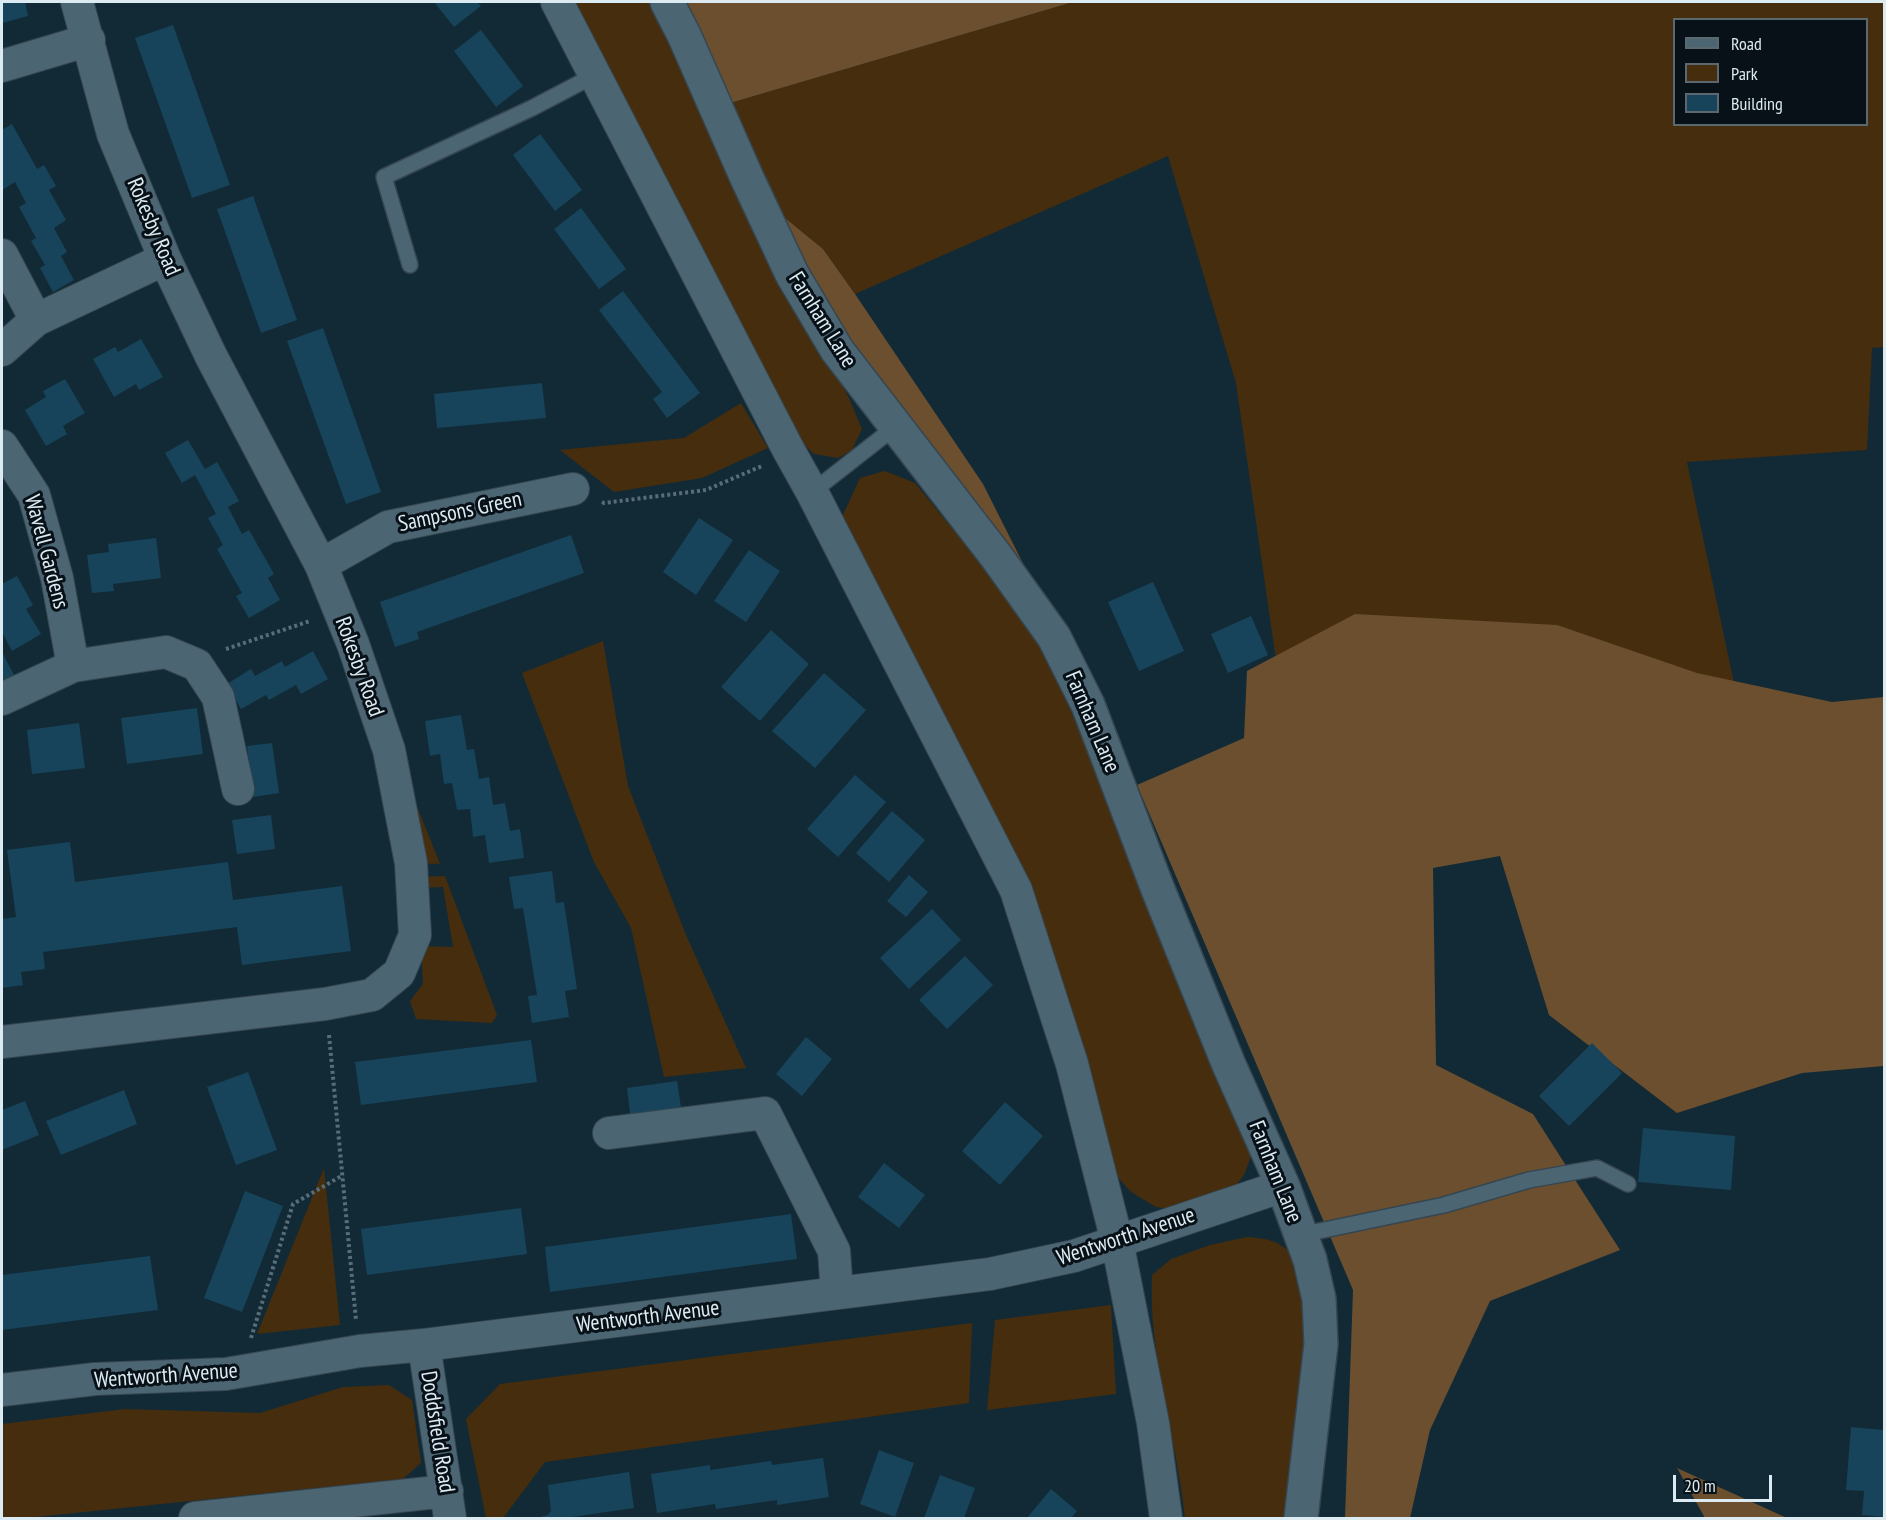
<!DOCTYPE html>
<html>
<head>
<meta charset="utf-8">
<style>
	body { margin:0 }
	#map { position:relative; width:1886px; height:1520px; overflow:hidden; background:#122a36; font-family:"PT Sans Narrow",sans-serif }
	canvas { display:block }
	.frame { position:absolute; inset:0; border:3px solid #dceaf2; pointer-events:none }
	.legend { position:absolute; left:1673px; top:18px; width:195px; height:108px; box-sizing:border-box; background:#071117; border:2px solid #5c686f; margin:0; padding:8px 10px; list-style:none; font-size:18px; color:#dceaf2 }
	.legend li { display:flex; align-items:center; gap:12px; height:30px }
	.legend b { width:30px; border:2px solid #5c686f }
	.scale { position:absolute; left:1673px; top:1475px; width:99px; height:27px; box-sizing:border-box; border:3px solid #dceaf2; border-top:0; padding-left:8px; font-size:18px; line-height:21px; white-space:nowrap; color:#dceaf2; -webkit-text-stroke:4px #071117; paint-order:stroke }
</style>
</head>
<body>
<div id="map">
<canvas width="1886" height="1520"></canvas>
<div class="frame"></div>
<ul class="legend">
<li><b style="height:8px;background:#4c6573"></b>Road</li>
<li><b style="height:16px;background:#462d0d"></b>Park</li>
<li><b style="height:16px;background:#17445a"></b>Building</li>
</ul>
<div class="scale">20 m</div>
</div>
<script>
const ctx = document.querySelector('canvas').getContext('2d');
ctx.lineJoin = 'round';
function fill(path, color) { ctx.fillStyle = color; ctx.fill(path, 'evenodd'); }
function strokePath(path, color, width, dash) { ctx.strokeStyle = color; ctx.lineWidth = width; ctx.lineCap = dash ? 'butt' : 'round'; ctx.setLineDash(dash || []); ctx.stroke(path); }
function write(font, color, halo, rows, align = 'center') {
  ctx.font = font + ' "PT Sans Narrow",sans-serif'; ctx.lineWidth = 6; ctx.setLineDash([]); ctx.textBaseline = 'middle'; ctx.strokeStyle = halo; ctx.fillStyle = color; for (const [text, x, y, turn = 0] of rows) {
    ctx.save(); ctx.translate(x, y); ctx.rotate((+turn || 0) * Math.PI / 180); ctx.textAlign = isNaN(turn) ? turn : align; if (halo) ctx.strokeText(text, 0, 0); ctx.fillText(text, 0, 0); ctx.restore();
  }
}
fill(new Path2D(`
	M 566,2 L 654,2 L 778,268 L 849,398 L 862,429 L 852,450 L 838,458 L 814,454 L 801,442 Z
	M 1073,2 L 1884,2 L 1884,347 L 1872,348 L 1867,450 L 1687,462 L 1735,688 L 1277,667 L 1236,383 L 1168,156 L 855,294 L 823,249 L 768,204 L 720,106 ZM 1674,20 L 1866,20 L 1866,124 L 1674,124 Z
	M 741,403 L 768,448 L 702,478 L 614,492 L 560,450 L 684,438 Z
	M 885,471 L 915,483 L 997,584 L 1048,657 L 1185,983 L 1252,1154 L 1244,1175 L 1228,1195 L 1190,1212 L 1156,1207 L 1131,1192 L 1114,1173 L 1045,945 L 843,543 L 843,515 L 860,478 Z
	M 603,641 L 628,786 L 686,935 L 746,1068 L 664,1077 L 631,928 L 594,862 L 522,673 Z
	M 394,748 L 440,864 L 413,863 Z
	M 445,876 L 497,1015 L 492,1023 L 416,1019 L 410,1001 L 423,984 L 421,946 L 453,947 L 443,887 L 414,888 L 412,877 Z
	M 324,1168 L 340,1325 L 257,1334 Z
	M 1247,1237 C 1269,1239 1281,1240 1295,1259 C 1325,1302 1298,1463 1292,1518 L 1185,1518 C 1177,1438 1148,1357 1152,1275 L 1171,1259 L 1210,1245 Z
	M 1111,1305 L 1116,1394 L 987,1410 L 995,1320 Z
	M 972,1323 L 969,1403 L 545,1462 L 503,1518 L 486,1518 L 466,1419 L 500,1384 Z
	M 389,1385 L 412,1400 L 421,1463 L 403,1479 L 26,1518 L 2,1518 L 2,1424 L 125,1409 L 260,1413 L 343,1387 Z`), '#462d0d');
fill(new Path2D(`
	M 675,2 L 1073,2 L 720,106 Z
	M 768,204 L 823,249 L 855,294 L 983,484 L 1047,611 L 890,415 Z
	M 1355,614 L 1557,625 L 1697,673 L 1832,702 L 1884,697 L 1884,1066 L 1802,1073 L 1677,1113 L 1549,1015 L 1500,856 L 1433,868 L 1436,1065 L 1533,1114 L 1620,1250 L 1490,1301 L 1430,1430 L 1410,1518 L 1345,1518 L 1353,1290 L 1137,785 L 1244,738 L 1247,671 Z
	M 1677,1468 L 1787,1518 L 1705,1518 Z`), '#6c4f2e');
fill(new Path2D(`
	M 2,2 L 25,2 L 28,16 L 2,23 Z
	M 434,2 L 477,2 L 481,6 L 454,27 Z
	M 173,25 L 230,185 L 192,198 L 135,38 Z
	M 481,30 L 523,86 L 496,107 L 454,51 Z
	M 12,124 L 37,169 L 44,165 L 56,186 L 49,190 L 66,220 L 54,228 L 67,252 L 61,256 L 74,280 L 53,292 L 40,268 L 45,265 L 31,241 L 36,238 L 19,207 L 26,203 L 15,182 L 2,190 L 2,130 Z
	M 540,134 L 582,190 L 555,211 L 513,155 Z
	M 253,196 L 297,320 L 261,333 L 217,209 Z
	M 581,208 L 626,269 L 599,289 L 554,229 Z
	M 623,291 L 700,393 L 667,418 L 653,399 L 662,392 L 599,310 Z
	M 323,328 L 381,492 L 346,504 L 287,341 Z
	M 141,339 L 163,377 L 139,390 L 136,384 L 114,397 L 93,359 L 115,347 L 118,352 Z
	M 65,379 L 85,413 L 63,426 L 67,434 L 46,446 L 25,410 L 46,397 L 43,391 Z
	M 542,383 L 546,418 L 437,428 L 434,394 Z
	M 188,440 L 205,469 L 217,462 L 239,501 L 228,507 L 242,534 L 249,530 L 274,574 L 268,578 L 280,600 L 249,618 L 236,596 L 242,593 L 217,549 L 223,545 L 208,518 L 216,514 L 195,475 L 182,483 L 165,453 Z
	M 699,518 L 733,540 L 696,595 L 663,572 Z
	M 571,535 L 584,573 L 417,632 L 419,639 L 395,647 L 380,602 Z
	M 156,538 L 161,578 L 113,584 L 114,591 L 92,593 L 87,555 L 109,552 L 108,544 Z
	M 749,550 L 780,571 L 746,622 L 714,601 Z
	M 17,576 L 33,605 L 26,609 L 41,634 L 12,651 L 2,632 L 2,584 Z
	M 1153,582 L 1184,651 L 1139,671 L 1108,602 Z
	M 1251,616 L 1268,655 L 1228,673 L 1211,634 Z
	M 771,630 L 809,664 L 760,721 L 721,687 Z
	M 313,651 L 328,679 L 301,694 L 296,685 L 269,700 L 266,695 L 241,709 L 227,684 L 251,669 L 255,676 L 282,661 L 285,667 Z
	M 2,652 L 14,675 L 2,682 Z
	M 824,673 L 866,710 L 815,768 L 772,731 Z
	M 197,708 L 203,754 L 127,764 L 121,718 Z
	M 461,715 L 467,750 L 474,749 L 479,779 L 489,777 L 493,805 L 505,803 L 510,831 L 520,829 L 524,858 L 489,863 L 485,835 L 473,837 L 470,809 L 457,810 L 452,783 L 444,784 L 440,754 L 430,756 L 425,721 Z
	M 79,723 L 85,768 L 32,774 L 27,730 Z
	M 272,743 L 279,793 L 253,797 L 247,746 Z
	M 855,775 L 886,802 L 838,857 L 807,829 Z
	M 892,811 L 925,840 L 889,882 L 856,853 Z
	M 271,815 L 275,849 L 237,854 L 232,820 Z
	M 70,842 L 75,882 L 228,862 L 233,900 L 342,886 L 351,951 L 242,965 L 237,927 L 43,952 L 45,969 L 21,972 L 23,985 L 2,988 L 2,919 L 16,917 L 7,850 Z
	M 552,871 L 556,903 L 564,902 L 577,989 L 565,991 L 569,1017 L 532,1023 L 528,996 L 537,995 L 523,908 L 514,909 L 509,877 Z
	M 909,875 L 928,892 L 906,917 L 887,901 Z
	M 932,909 L 961,940 L 909,989 L 880,958 Z
	M 965,956 L 993,985 L 947,1029 L 919,1000 Z
	M 806,1037 L 832,1059 L 802,1096 L 776,1074 Z
	M 531,1040 L 537,1082 L 361,1105 L 355,1062 Z
	M 1592,1043 L 1622,1073 L 1569,1126 L 1539,1096 Z
	M 248,1072 L 277,1150 L 236,1165 L 207,1087 Z
	M 677,1081 L 682,1114 L 631,1121 L 627,1088 Z
	M 124,1090 L 137,1124 L 61,1155 L 46,1121 Z
	M 25,1101 L 39,1135 L 2,1150 L 2,1110 Z
	M 1005,1102 L 1043,1136 L 1000,1185 L 962,1151 Z
	M 1643,1128 L 1735,1136 L 1731,1190 L 1638,1182 Z
	M 884,1163 L 925,1195 L 899,1228 L 858,1197 Z
	M 245,1191 L 283,1206 L 242,1312 L 204,1298 Z
	M 521,1208 L 527,1254 L 367,1275 L 361,1229 Z
	M 791,1214 L 797,1259 L 550,1292 L 545,1247 Z
	M 150,1256 L 158,1310 L 2,1330 L 2,1275 Z
	M 1851,1427 L 1884,1430 L 1884,1517 L 1862,1515 L 1864,1491 L 1846,1490 Z
	M 879,1450 L 914,1463 L 895,1517 L 860,1504 Z
	M 823,1458 L 829,1497 L 777,1505 L 777,1500 L 716,1509 L 715,1504 L 657,1513 L 651,1474 L 710,1465 L 710,1470 L 771,1461 L 772,1465 Z
	M 629,1472 L 634,1508 L 565,1518 L 536,1518 L 548,1515 L 551,1511 L 548,1485 Z
	M 940,1475 L 975,1488 L 964,1518 L 924,1518 Z
	M 1051,1489 L 1077,1511 L 1071,1518 L 1027,1518 Z`), '#17445a');
const service = new Path2D(`
	M 410,265 L 384,177 L 532,108 L 595,75
	M 812,492 L 895,427
	M 1300,1235 L 1444,1205 L 1529,1180 L 1597,1168 L 1628,1184`);
const minor = new Path2D(`
	M 557,2 L 788,449 L 812,492 L 1016,890 L 1072,1064 L 1117,1241 L 1153,1423 L 1166,1518
	M 2,66 L 89,40
	M 2,255 L 36,320
	M 2,350 L 36,320 L 165,259
	M 2,446 L 34,495 L 57,578 L 73,666
	M 321,565 L 388,527 L 573,489
	M 2,699 L 73,666 L 166,652 L 197,665 L 218,697 L 238,789
	M 2,1042 L 325,1004 L 372,995 L 399,973 L 415,935 L 411,863 L 389,750 L 353,644 L 321,565 L 211,356 L 165,259 L 113,134 L 77,2
	M 609,1133 L 765,1113 L 834,1251 L 837,1293
	M 424,1345 L 450,1518
	M 2,1390 L 95,1379 L 226,1374 L 360,1351 L 424,1345 L 990,1274 L 1074,1256 L 1283,1186
	M 195,1518 L 447,1491`);
const tertiary = new Path2D(`
	M 667,2 L 684,35 L 747,178 L 792,274 L 837,350 L 996,556 L 1054,637 L 1088,705 L 1157,887 L 1229,1065 L 1283,1186 L 1310,1260 L 1319,1299 L 1321,1344 L 1301,1518`);
strokePath(service, '#354650', 18);
strokePath(minor, '#354650', 34);
strokePath(tertiary, '#354650', 36);
strokePath(new Path2D(`
	M 602,502 L 604,503 L 706,490 L 762,466
	M 226,649 L 310,621
	M 329,1035 L 356,1320
	M 251,1338 L 293,1204 L 343,1175`), '#586d77', 4, [3, 3]);
strokePath(service, '#4c6573', 15);
strokePath(minor, '#4c6573', 32);
strokePath(tertiary, '#4c6573', 33);
write('22px', '#dceaf2', '#071117', [
	["Rokesby Road",153,227,67],
	["Farnham Lane",822,320,58],
	["Sampsons Green",460,512,-12],
	["Wavell Gardens",46,552,75],
	["Rokesby Road",359,667,70],
	["Farnham Lane",1092,722,67],
	["Farnham Lane",1275,1172,68],
	["Wentworth Avenue",1126,1237,-18],
	["Wentworth Avenue",648,1317,-7],
	["Wentworth Avenue",166,1376,-4],
	["Doddsfield Road",437,1432,81]
]);
</script>
</body>
</html>
